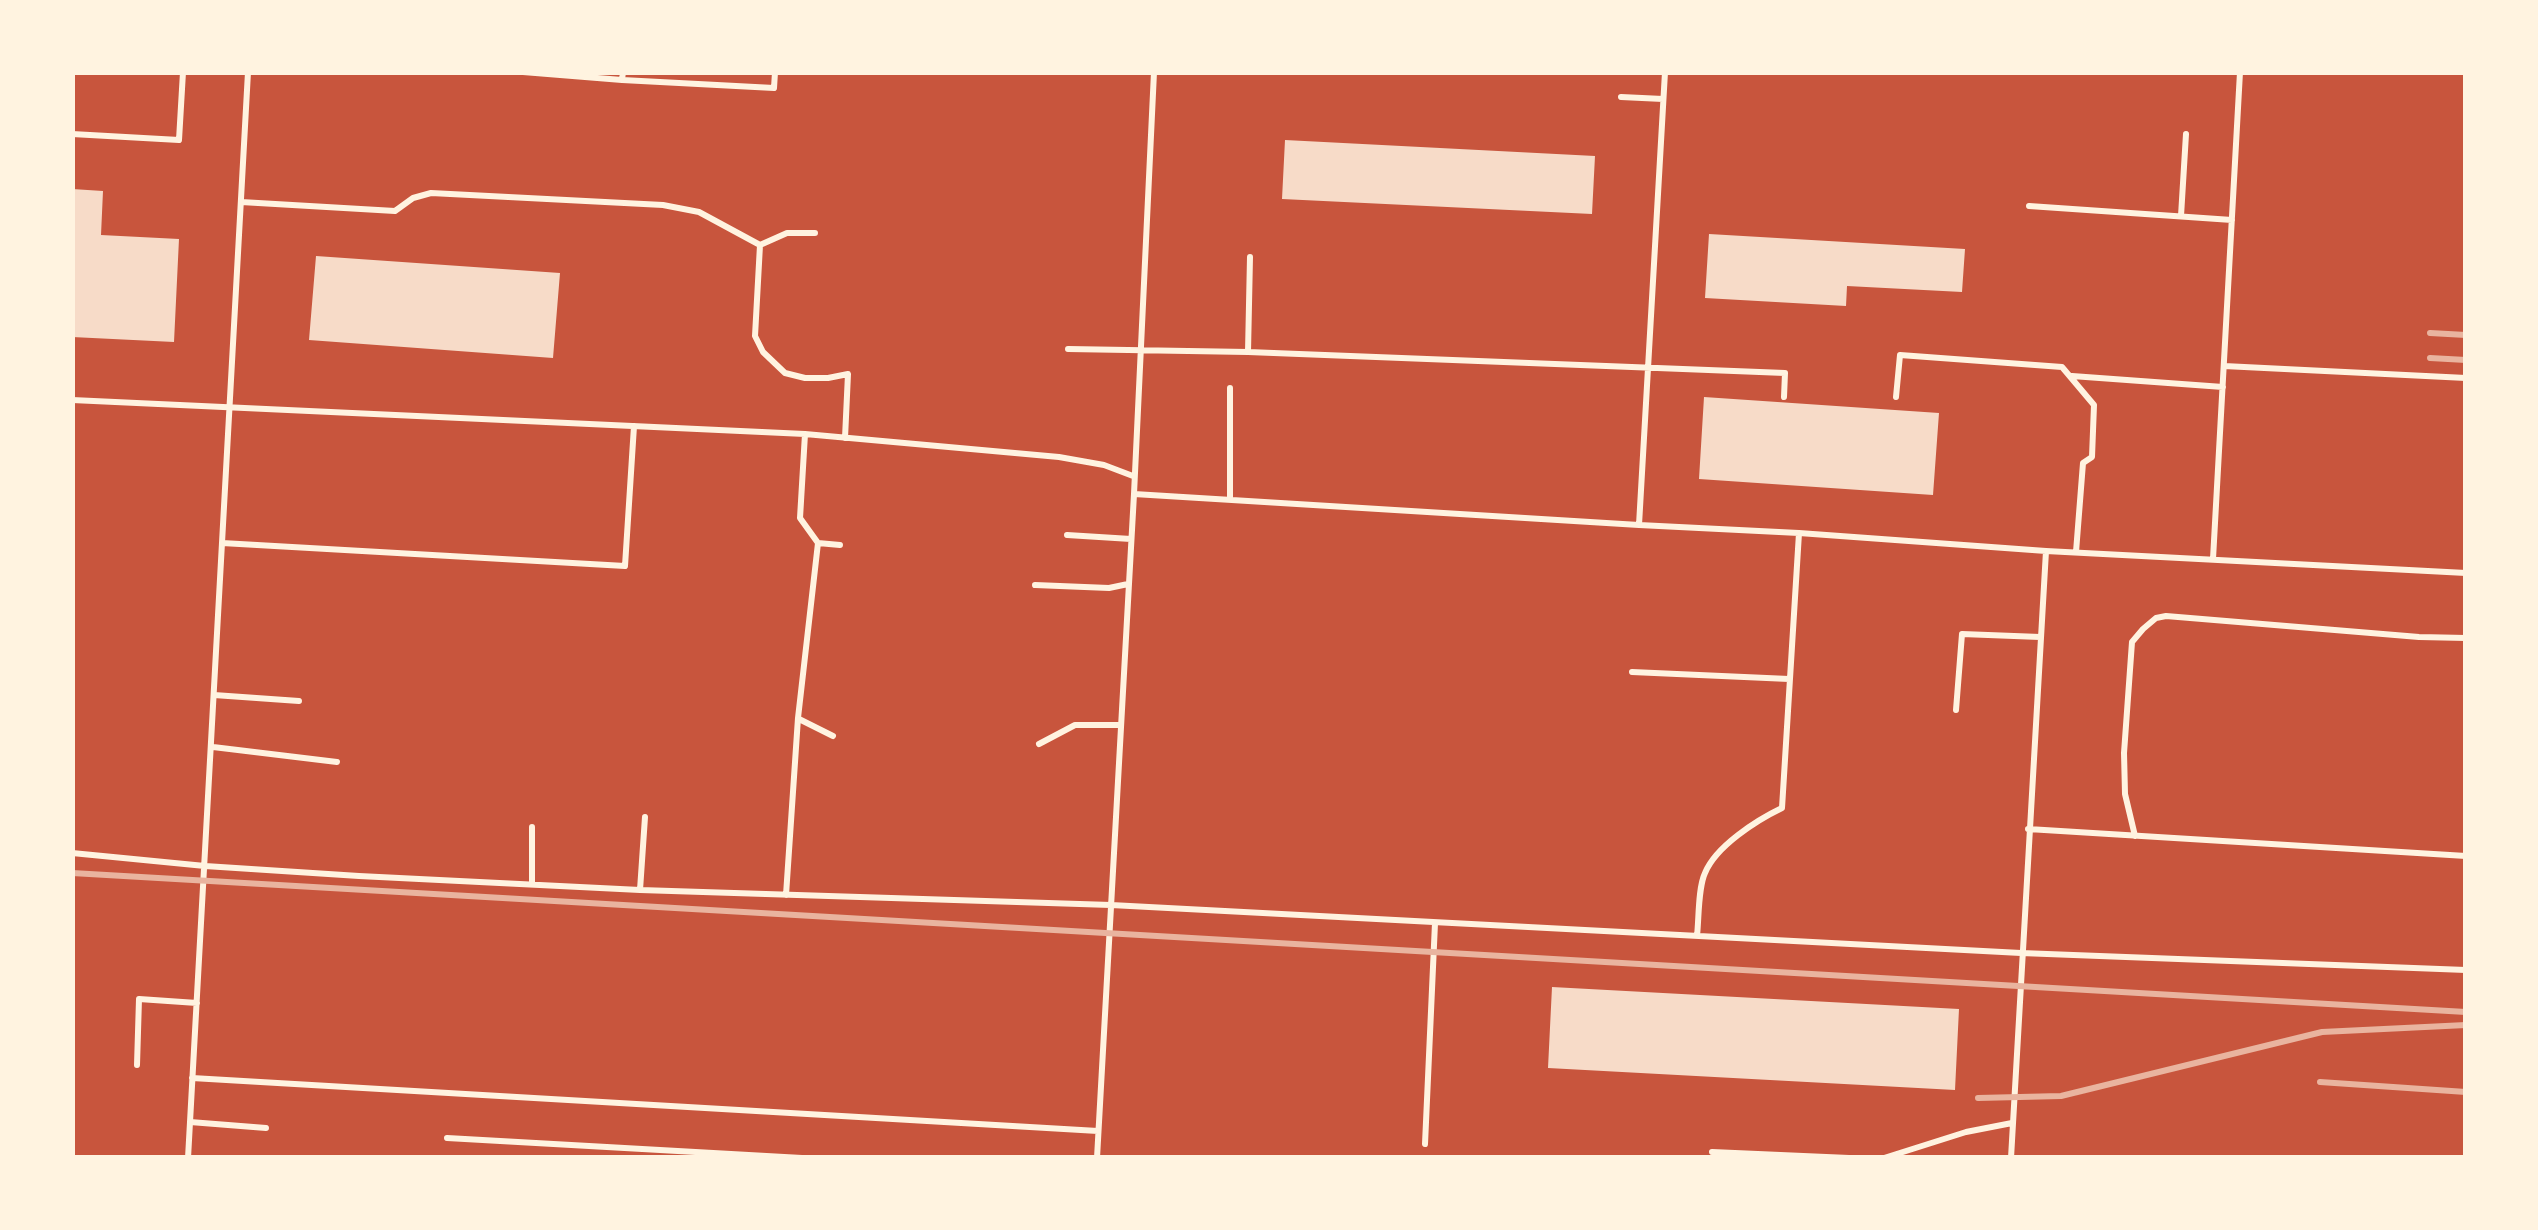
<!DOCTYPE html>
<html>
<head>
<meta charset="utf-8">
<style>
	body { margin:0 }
	#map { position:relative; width:2538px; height:1230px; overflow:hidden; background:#c8553d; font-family:"IBM Plex Serif",serif }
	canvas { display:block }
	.frame { position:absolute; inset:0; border:75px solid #fff3e0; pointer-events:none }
</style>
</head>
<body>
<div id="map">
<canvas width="2538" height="1230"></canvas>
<div class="frame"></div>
</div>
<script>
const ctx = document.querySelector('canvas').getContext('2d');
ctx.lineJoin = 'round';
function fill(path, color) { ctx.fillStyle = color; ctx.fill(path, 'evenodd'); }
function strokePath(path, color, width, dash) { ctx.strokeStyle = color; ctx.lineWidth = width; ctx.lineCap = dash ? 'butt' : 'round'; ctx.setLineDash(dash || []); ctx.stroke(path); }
fill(new Path2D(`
	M 1285,140 L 1595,156 L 1592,214 L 1282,199 Z
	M 72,189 L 103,191 L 101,235 L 179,239 L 174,342 L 72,337 Z
	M 1709,234 L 1965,249 L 1962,292 L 1847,286 L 1846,306 L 1705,298 Z
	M 316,256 L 560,273 L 553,358 L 309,340 Z
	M 1704,397 L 1939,413 L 1933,495 L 1699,479 Z
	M 1552,987 L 1959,1009 L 1955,1090 L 1548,1068 Z`), '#f7dbc8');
strokePath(new Path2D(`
	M 523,72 L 622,80
	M 623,72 L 622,80 L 774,88 L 775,72
	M 1621,97 L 1663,99
	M 72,134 L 179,140 L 183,72
	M 241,202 L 395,211 L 413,198 L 431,193 L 663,205 L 699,212 L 760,245
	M 2029,206 L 2232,220
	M 2181,216 L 2186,134
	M 815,233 L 787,233 L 760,245 L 755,336 L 763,352 L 785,373 L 805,378 L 828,378 L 848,374 L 845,438
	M 1068,349 L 1248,352 L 1785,373 L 1784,397
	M 1248,352 L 1250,257
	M 2224,366 L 2466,378
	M 2072,376 L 2223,387
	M 1896,397 L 1900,355 L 2062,367 L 2094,405 L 2092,457 L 2083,463 L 2076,552
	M 72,400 L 805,434 L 1059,457 L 1104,465 L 1133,476
	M 805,434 L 800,518 L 818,543 L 840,545
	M 1134,494 L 1639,525 L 1799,533 L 2046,551 L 2466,573
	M 1230,499 L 1230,388
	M 1639,525 L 1665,72
	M 1067,535 L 1131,539
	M 222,543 L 625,566 L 634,426
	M 2213,559 L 2240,72
	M 1035,585 L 1109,588 L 1128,584
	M 1632,672 L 1789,679
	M 214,695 L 299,701
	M 1956,710 L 1962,634 L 2040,637
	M 799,719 L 833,736
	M 1039,744 L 1075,725 L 1121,725
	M 213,747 L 337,762
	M 2028,829 L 2466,856
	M 2135,836 L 2125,794 L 2124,753 L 2132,642 L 2143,629 L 2156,618 L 2166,616 L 2419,637 L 2466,638
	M 72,853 L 205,866 L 359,876 L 640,890 L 1111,905 L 2021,953 L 2466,970
	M 532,884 L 532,827
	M 640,890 L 645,817
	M 786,895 L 798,718 L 818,543
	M 1697,936 C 1699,918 1698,888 1705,873 C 1716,846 1757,820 1782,808 L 1799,533
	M 137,1065 L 139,999 L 197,1003
	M 192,1078 L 1098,1131
	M 190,1122 L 266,1128
	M 447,1138 L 802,1158
	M 1425,1144 L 1435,923
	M 1712,1152 L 1849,1158
	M 188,1158 L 248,72
	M 1097,1158 L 1134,494 L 1154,72
	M 1884,1158 L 1966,1132 L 2012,1123
	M 2011,1158 L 2046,551`), '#fff3e0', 6);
strokePath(new Path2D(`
	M 2430,333 L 2466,335
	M 2430,358 L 2466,360
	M 72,873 L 2466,1012
	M 2320,1082 L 2466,1092
	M 1978,1098 L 2061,1096 L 2322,1032 L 2466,1025`), '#e9b49f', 6);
</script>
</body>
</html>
